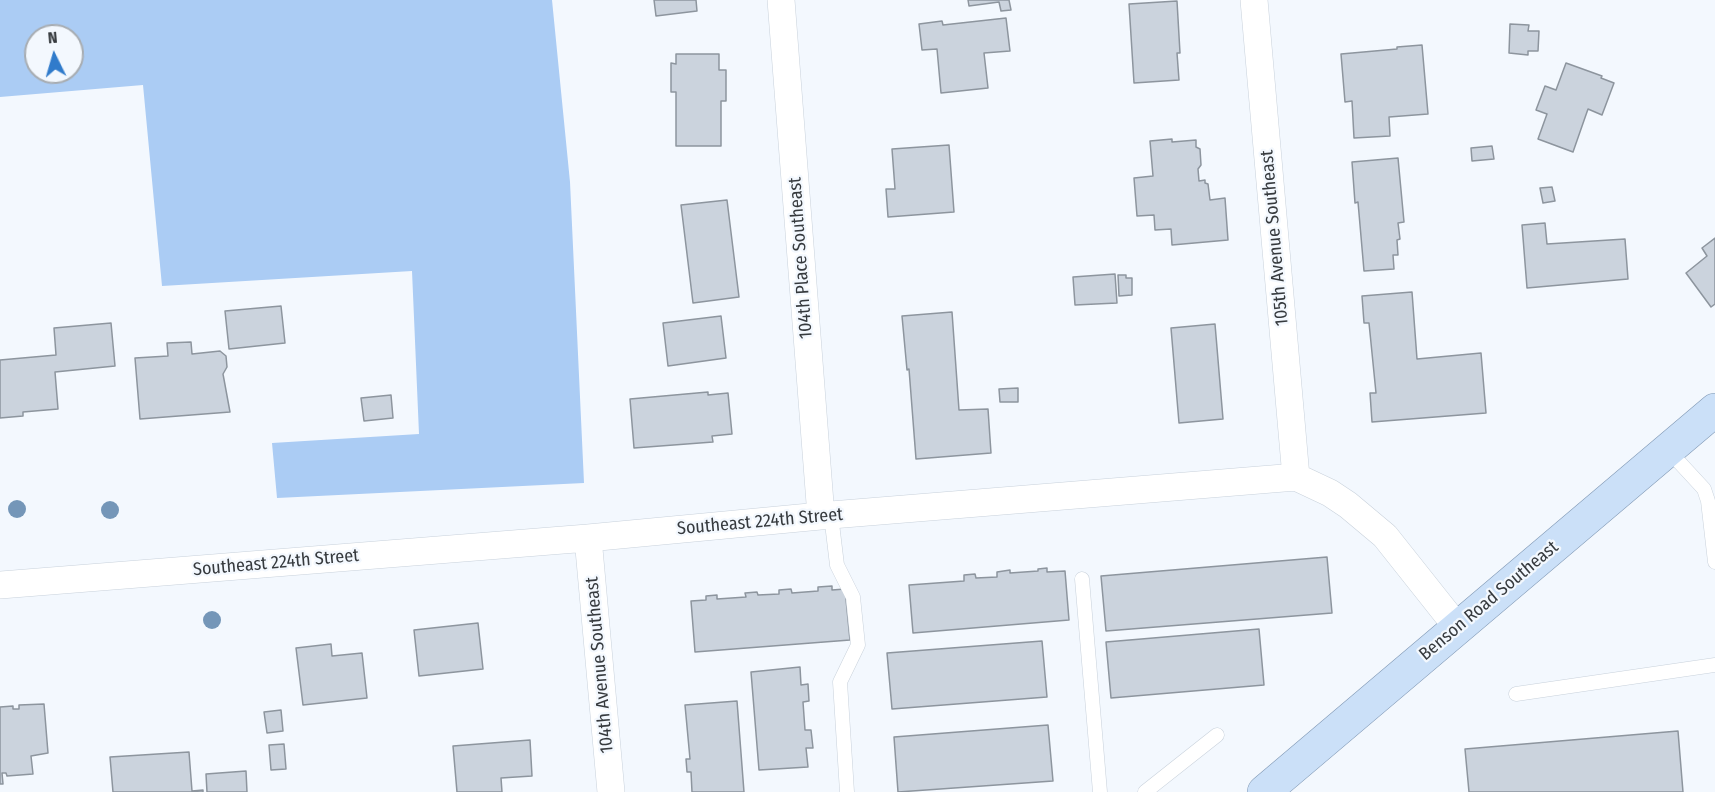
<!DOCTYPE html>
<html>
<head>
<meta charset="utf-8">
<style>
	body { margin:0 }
	#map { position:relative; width:1715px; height:792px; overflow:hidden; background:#f3f8fe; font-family:"Fira Sans Condensed",sans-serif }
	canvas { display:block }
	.north { position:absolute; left:24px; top:24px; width:60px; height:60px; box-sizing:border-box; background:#f3f8fe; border:2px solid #a7acb1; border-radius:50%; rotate:355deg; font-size:16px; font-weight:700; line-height:24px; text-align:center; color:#363a3e }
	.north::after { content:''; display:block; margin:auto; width:21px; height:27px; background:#307bcb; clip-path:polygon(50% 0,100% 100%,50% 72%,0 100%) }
</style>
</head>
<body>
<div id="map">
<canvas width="1715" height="792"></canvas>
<div class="north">N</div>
</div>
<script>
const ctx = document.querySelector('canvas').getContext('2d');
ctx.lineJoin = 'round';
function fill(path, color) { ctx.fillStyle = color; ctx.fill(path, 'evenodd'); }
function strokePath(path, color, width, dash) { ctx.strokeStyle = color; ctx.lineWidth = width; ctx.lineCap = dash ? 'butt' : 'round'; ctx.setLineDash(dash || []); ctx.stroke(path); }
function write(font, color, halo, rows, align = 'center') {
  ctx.font = font + ' "Fira Sans Condensed",sans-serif'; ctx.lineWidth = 4.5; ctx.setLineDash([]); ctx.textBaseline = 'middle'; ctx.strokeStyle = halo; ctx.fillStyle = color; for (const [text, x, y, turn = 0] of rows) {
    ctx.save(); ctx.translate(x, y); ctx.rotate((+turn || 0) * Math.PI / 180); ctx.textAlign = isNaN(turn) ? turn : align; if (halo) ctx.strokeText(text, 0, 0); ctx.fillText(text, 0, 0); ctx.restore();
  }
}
fill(new Path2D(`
	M 0,0 L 552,0 L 570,182 L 584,483 L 277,498 L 272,443 L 419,434 L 412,271 L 162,286 L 143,85 L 0,97 ZM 36,36 L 72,36 L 72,72 L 36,72 Z`), '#abccf4');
const building = new Path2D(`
	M 654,0 L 696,0 L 697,11 L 656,16 Z
	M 968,0 L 1009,0 L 1011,10 L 1001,11 L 999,2 L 969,6 Z
	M 1177,1 L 1180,53 L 1177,53 L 1179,80 L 1134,83 L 1129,4 Z
	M 1006,18 L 1010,51 L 984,53 L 988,88 L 941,93 L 937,49 L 922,50 L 919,24 L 942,21 L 943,25 Z
	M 1510,24 L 1529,25 L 1528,31 L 1539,31 L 1538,51 L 1528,51 L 1528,55 L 1509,53 Z
	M 1422,45 L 1428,114 L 1389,117 L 1390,136 L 1354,138 L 1352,101 L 1345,102 L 1341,54 L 1397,49 L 1397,47 Z
	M 676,54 L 719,54 L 719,70 L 726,70 L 726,101 L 721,101 L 721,146 L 676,146 L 676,92 L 671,92 L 671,63 L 676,64 Z
	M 1566,63 L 1602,76 L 1601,78 L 1614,83 L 1602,115 L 1588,109 L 1573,152 L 1538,139 L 1547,114 L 1536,110 L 1545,86 L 1556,90 Z
	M 1172,139 L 1172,142 L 1196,140 L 1196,147 L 1200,149 L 1201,165 L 1198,169 L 1199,181 L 1205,180 L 1205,183 L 1208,184 L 1210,200 L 1225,198 L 1228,240 L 1172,245 L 1171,229 L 1155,230 L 1154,215 L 1137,216 L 1134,178 L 1153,176 L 1150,141 Z
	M 949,145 L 954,212 L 888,217 L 886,189 L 895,189 L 892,149 Z
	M 1492,146 L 1494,159 L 1472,161 L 1471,148 Z
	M 1398,158 L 1404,222 L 1398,223 L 1400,239 L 1397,240 L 1398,255 L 1393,255 L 1394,269 L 1364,271 L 1358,202 L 1355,203 L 1352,162 Z
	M 1552,187 L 1555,201 L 1543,203 L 1540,188 Z
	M 727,200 L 739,297 L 693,303 L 681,205 Z
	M 1545,223 L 1547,244 L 1625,239 L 1628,279 L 1527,288 L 1522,225 Z
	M 1715,238 L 1715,304 L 1711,307 L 1686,273 L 1707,256 L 1702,248 Z
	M 1115,274 L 1117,303 L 1075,305 L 1073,277 Z
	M 1118,275 L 1126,275 L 1126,278 L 1132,278 L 1132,295 L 1119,296 Z
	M 1412,292 L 1417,359 L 1481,353 L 1486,413 L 1372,422 L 1370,393 L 1376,393 L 1369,323 L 1364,323 L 1362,296 Z
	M 281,306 L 285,343 L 229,349 L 225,311 Z
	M 952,312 L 959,410 L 988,409 L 991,453 L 916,459 L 909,369 L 907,370 L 902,316 Z
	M 721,316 L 726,358 L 668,366 L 663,323 Z
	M 111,323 L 115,366 L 55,372 L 58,409 L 23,412 L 23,416 L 0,418 L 0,360 L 56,355 L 54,328 Z
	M 1215,324 L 1223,419 L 1179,423 L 1171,328 Z
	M 191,342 L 192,354 L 220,351 L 226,356 L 227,367 L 223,374 L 230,412 L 140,419 L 135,358 L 168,356 L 167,343 Z
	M 1018,388 L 1018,402 L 1000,402 L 999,389 Z
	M 708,392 L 708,395 L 728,393 L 732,434 L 712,436 L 713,442 L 634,448 L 630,399 Z
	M 391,395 L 393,418 L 364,421 L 361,398 Z
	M 1327,557 L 1332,613 L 1106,631 L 1101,576 Z
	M 1047,568 L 1047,572 L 1065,571 L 1069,620 L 913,633 L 909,585 L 964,581 L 964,575 L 975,574 L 976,578 L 997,577 L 997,572 L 1010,570 L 1010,573 L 1038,571 L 1038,569 Z
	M 832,586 L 832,590 L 845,589 L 850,640 L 695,652 L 691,601 L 706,600 L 706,596 L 717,595 L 717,599 L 746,597 L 745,593 L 757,592 L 758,595 L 779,594 L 779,590 L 791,589 L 792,593 L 818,591 L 818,587 Z
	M 478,623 L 483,669 L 419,676 L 414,630 Z
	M 1259,629 L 1264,685 L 1111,698 L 1106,642 Z
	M 1042,641 L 1047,697 L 892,709 L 887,653 Z
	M 331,644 L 332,656 L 362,653 L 367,698 L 303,705 L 296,648 Z
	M 800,667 L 801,685 L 808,684 L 809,701 L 803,702 L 805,730 L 811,730 L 813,748 L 806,748 L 808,767 L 759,770 L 751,672 Z
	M 737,701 L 744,792 L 692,792 L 691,772 L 687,772 L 686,759 L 690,759 L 685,705 Z
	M 44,704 L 48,753 L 31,756 L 33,774 L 7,776 L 6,773 L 2,773 L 3,784 L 0,784 L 0,707 L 13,706 L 13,709 L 19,709 L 19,705 Z
	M 281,710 L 283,731 L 267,733 L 264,712 Z
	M 1048,725 L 1053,781 L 898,792 L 894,737 Z
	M 1678,731 L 1683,792 L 1469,792 L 1465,749 Z
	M 530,740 L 532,776 L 501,778 L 502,792 L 457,792 L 453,746 Z
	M 284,744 L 286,769 L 271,770 L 269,745 Z
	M 189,752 L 192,791 L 203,790 L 203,792 L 113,792 L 110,757 Z
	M 246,771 L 247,792 L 207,792 L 206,774 Z`);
fill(building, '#cbd3dd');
strokePath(building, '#8d959e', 1.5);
const lane = new Path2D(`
	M 1668,450 L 1704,489 L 1708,501 L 1715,562
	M 831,515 L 837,565 L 853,597 L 858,645 L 840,682 L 847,792
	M 1082,579 L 1100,792
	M 1516,694 L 1715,665
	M 1145,792 L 1217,735`);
const street = new Path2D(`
	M 781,0 L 821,516
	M 1254,0 L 1296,477
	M 588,538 L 611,792
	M 0,585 L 588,538 L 831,515 L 1296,477 L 1330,493 L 1348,505 L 1385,536 L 1458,628`);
const primary = new Path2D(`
	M 1264,792 L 1715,410`);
strokePath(lane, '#c8d1db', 15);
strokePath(street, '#c8d1db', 28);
strokePath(primary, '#8098b4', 34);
strokePath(lane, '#fff', 14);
strokePath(street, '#fff', 27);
strokePath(primary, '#cbe0f8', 33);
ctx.fillStyle = '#7496b8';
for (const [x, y] of [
	[17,509],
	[110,510],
	[212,620]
]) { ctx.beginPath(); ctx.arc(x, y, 9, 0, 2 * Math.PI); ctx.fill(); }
write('18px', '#363a3e', '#f3f8fe', [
	["105th Avenue Southeast",1275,238,-95],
	["104th Place Southeast",801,258,-94],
	["Southeast 224th Street",760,522,-5],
	["Southeast 224th Street",276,563,-5],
	["Benson Road Southeast",1489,601,-40],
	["104th Avenue Southeast",600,665,-95]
]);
</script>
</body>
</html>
